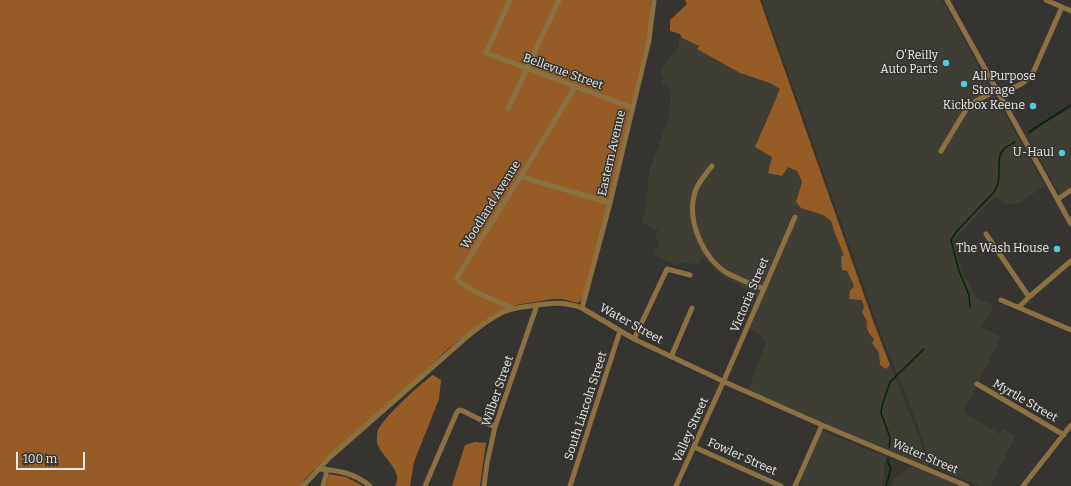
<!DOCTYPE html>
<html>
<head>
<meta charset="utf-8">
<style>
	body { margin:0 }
	#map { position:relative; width:1071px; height:486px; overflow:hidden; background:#353431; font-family:Bitter,serif }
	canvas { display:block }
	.scale { position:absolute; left:16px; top:452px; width:69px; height:18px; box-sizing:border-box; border:2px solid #e8e8e6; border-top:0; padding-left:5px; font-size:12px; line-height:14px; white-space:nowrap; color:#e8e8e6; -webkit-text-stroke:3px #353431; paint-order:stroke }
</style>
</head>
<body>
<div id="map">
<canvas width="1071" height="486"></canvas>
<div class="scale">100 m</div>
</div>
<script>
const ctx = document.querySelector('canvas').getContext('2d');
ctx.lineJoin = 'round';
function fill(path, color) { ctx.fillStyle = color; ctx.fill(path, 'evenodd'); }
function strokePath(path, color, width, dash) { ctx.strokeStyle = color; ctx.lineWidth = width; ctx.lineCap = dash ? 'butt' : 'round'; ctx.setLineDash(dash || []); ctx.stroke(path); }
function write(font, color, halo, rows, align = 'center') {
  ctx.font = font + ' Bitter,serif'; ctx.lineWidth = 3; ctx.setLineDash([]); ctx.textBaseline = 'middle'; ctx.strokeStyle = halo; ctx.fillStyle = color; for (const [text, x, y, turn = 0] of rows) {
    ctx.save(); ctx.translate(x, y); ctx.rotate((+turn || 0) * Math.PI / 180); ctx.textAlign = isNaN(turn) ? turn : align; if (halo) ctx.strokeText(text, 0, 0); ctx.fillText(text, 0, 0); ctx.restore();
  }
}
fill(new Path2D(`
	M 762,0 L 942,0 L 1045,186 L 1019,203 L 1008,205 L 996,197 L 992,199 L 954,240 L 962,272 L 976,297 L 994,306 L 981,327 L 1001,337 L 964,411 L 970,416 L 1000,434 L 1003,428 L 1015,436 L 991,486 L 979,486 L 931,466 L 927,452 L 907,397 L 884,343 Z
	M 681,36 L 682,38 L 699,46 L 698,49 L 740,73 L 770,83 L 780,89 L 762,128 L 772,157 L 768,172 L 788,167 L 797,171 L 802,182 L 797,198 L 801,208 L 823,215 L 831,221 L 835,234 L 844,255 L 847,271 L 854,287 L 849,299 L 862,300 L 864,307 L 862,312 L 867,321 L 866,326 L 870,335 L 874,339 L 872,343 L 879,353 L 880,364 L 886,369 L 890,365 L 921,442 L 928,467 L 748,390 L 766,343 L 762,339 L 761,335 L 749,330 L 757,311 L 752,307 L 756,297 L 754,293 L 727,279 L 716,271 L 707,261 L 702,258 L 699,264 L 684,263 L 676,265 L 654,255 L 659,241 L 655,238 L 658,230 L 642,223 L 648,202 L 647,194 L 649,172 L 669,117 L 671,90 L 661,83 L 664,77 L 661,73 L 667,60 L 679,46 L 678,41 Z
	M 1070,109 L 1071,111 L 1071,187 L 1060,195 L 1027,137 L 1043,124 Z
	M 822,431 L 886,457 L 884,464 L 884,476 L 882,486 L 803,486 L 799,485 Z
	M 912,466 L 960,486 L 891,486 L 893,479 Z`), '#3f3e35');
fill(new Path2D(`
	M 0,0 L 651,0 L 649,31 L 603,222 L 583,297 L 581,301 L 577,303 L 563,299 L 553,299 L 516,305 L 498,312 L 484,321 L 448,349 L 390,403 L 326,458 L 305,479 L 301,486 L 0,486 Z
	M 685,0 L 760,0 L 875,326 L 890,365 L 886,369 L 880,365 L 879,353 L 872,343 L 874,339 C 869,334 865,328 867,321 L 862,312 L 864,307 L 862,300 L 849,299 L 850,291 L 854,286 L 847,271 L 842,270 L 841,257 L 844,255 L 835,234 L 831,221 L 823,215 L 801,208 L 796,202 L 802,182 L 797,171 L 788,167 L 782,176 L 768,173 L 772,157 L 755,147 L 780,89 L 770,83 L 740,73 L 697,49 L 699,46 L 682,38 L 680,34 L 670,31 L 670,20 L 687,4 Z
	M 433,375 L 441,380 L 439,399 L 414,462 L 410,486 L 395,486 C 405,471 380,457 377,442 C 377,439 377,433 378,430 C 382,419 422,382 433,375 Z
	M 475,442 L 486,443 L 480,486 L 452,486 L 465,445 Z
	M 329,474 L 346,477 L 363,486 L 326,486 Z`), '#955d25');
strokePath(new Path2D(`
	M 1029,132 L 1071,105
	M 970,307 L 969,295 L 959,271 L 951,240 L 957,231 L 994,192 C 1004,178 994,158 1004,149 C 1007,146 1012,144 1015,142
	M 889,448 L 890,438 L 888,432 L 881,413 L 882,406 L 890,382 L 924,349
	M 886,486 L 891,468 L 888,463 L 888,459`), '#002801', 1.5);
strokePath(new Path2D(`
	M 510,0 L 486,53 L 633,108
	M 947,0 L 1071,224
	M 1046,0 L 1071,11
	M 999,95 L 1023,83 L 1032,75 L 1062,7
	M 508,109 L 559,0
	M 941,151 L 967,108 L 976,101 L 997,90
	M 712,166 C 706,174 698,182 695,192 C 686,220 703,258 727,273 C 738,279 751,284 764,289
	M 521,176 L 532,180 L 610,203
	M 1058,199 L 1071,190
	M 986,234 L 1029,297
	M 1001,300 L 1071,330
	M 1019,307 L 1029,297 L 1071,261
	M 513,308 C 498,301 467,291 457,279 L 457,277 L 521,176 L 575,87
	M 582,308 L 610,203 L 649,40 L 654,0
	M 634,339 L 667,269 L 690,275
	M 671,357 L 692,308
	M 977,384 L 1064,435
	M 694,447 L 781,486
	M 318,469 C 338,470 354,473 370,486
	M 303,486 L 330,457 L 469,335 C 480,326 491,318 503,312 C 512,308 521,307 530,306 C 549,303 564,301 582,308 L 634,339 L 727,383 L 822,425 L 967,486
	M 323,486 L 326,475 L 326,469
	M 425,486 L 457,412 L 459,410 L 463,411 L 495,427
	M 484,486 L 487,463 L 495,427 L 537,305
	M 570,486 L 620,331
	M 676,486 L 725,378 L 795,217
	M 795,486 L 822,425
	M 1023,486 L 1071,425`), '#8b7141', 5);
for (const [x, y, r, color] of [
	[946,63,4,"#52cbd8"],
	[964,84,4,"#52cbd8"],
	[1033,106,4,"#52cbd8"],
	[1062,153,4,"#52cbd8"],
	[1057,249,4,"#52cbd8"]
]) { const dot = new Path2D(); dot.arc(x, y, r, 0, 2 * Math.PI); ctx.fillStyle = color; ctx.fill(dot); strokePath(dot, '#353431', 1.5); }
write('12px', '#e8e8e6', '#353431', [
	["O'Reilly",938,56],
	["Auto Parts",938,70],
	["All Purpose",972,77,"left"],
	["Storage",972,91,"left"],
	["Kickbox Keene",1025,106],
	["U-Haul",1054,153],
	["The Wash House",1049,249]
], 'right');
write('12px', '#e8e8e6', '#353431', [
	["Bellevue Street",563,72,20],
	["Eastern Avenue",612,153,-77],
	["Woodland Avenue",491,205,-58],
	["Victoria Street",750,295,-67],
	["Water Street",631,324,29],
	["Wilber Street",498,391,-71],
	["Myrtle Street",1025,401,30],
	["South Lincoln Street",586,406,-72],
	["Valley Street",691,430,-66],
	["Fowler Street",742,457,24],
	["Water Street",925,457,23]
]);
</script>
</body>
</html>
